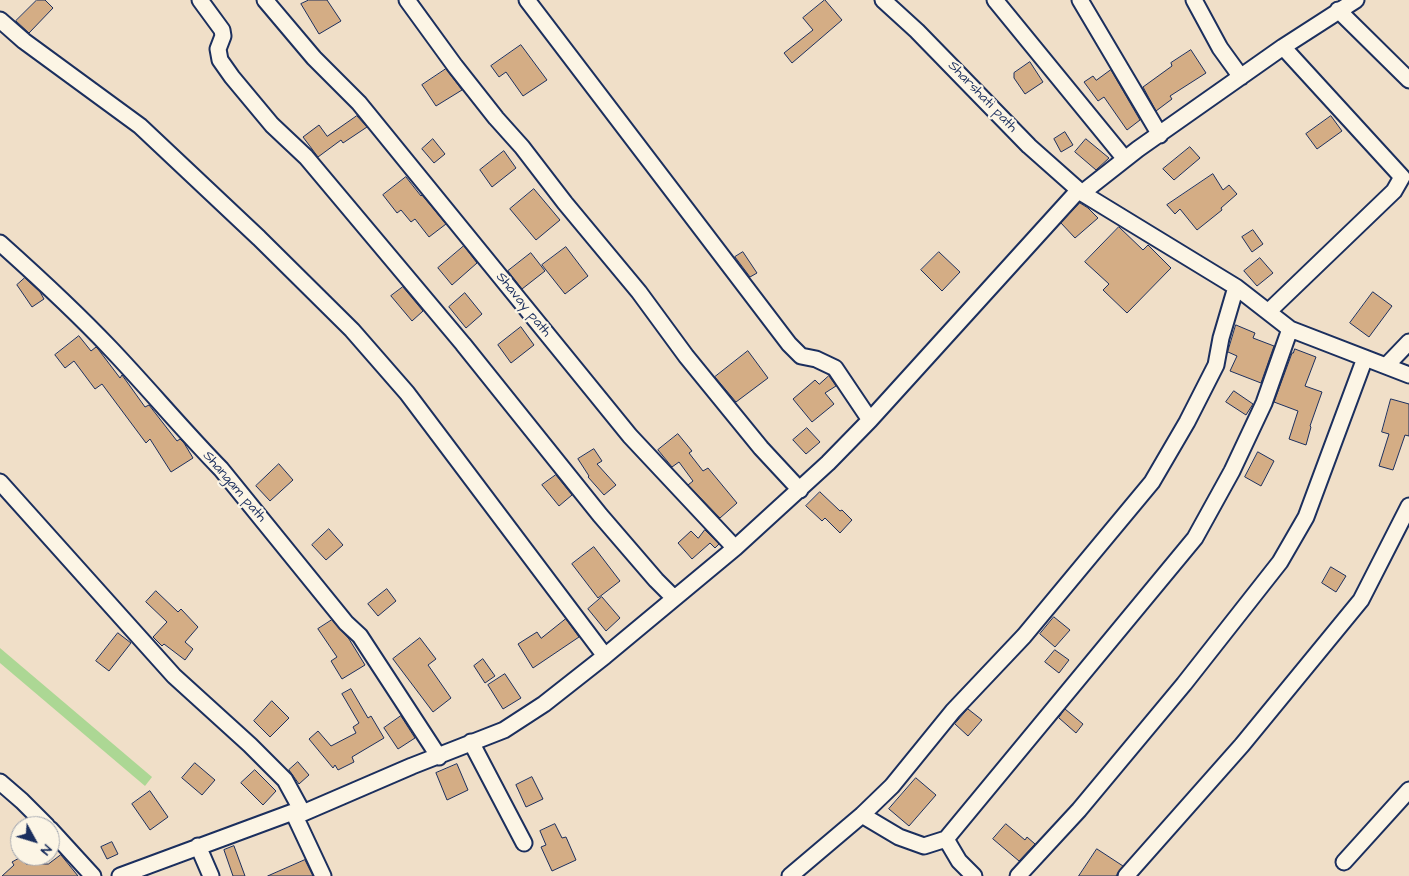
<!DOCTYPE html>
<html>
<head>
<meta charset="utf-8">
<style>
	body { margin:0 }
	#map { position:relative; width:1409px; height:876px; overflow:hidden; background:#f0dfc8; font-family:"Architects Daughter",sans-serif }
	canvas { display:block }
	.north { position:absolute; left:10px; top:816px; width:50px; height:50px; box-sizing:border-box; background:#fcf5e5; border:1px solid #a2a6af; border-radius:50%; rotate:129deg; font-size:14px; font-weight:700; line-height:20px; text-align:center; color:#1b2f5e }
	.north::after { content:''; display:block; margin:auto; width:18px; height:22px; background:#1b2f5e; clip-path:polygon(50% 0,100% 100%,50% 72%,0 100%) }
</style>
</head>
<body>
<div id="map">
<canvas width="1409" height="876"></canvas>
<div class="north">N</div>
</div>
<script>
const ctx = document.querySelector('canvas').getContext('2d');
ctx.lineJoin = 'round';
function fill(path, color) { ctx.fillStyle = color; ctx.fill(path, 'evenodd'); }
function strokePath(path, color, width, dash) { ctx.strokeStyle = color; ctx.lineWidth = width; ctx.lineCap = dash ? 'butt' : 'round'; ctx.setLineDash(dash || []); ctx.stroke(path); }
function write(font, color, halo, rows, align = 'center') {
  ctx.font = font + ' "Architects Daughter",sans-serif'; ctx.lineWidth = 4.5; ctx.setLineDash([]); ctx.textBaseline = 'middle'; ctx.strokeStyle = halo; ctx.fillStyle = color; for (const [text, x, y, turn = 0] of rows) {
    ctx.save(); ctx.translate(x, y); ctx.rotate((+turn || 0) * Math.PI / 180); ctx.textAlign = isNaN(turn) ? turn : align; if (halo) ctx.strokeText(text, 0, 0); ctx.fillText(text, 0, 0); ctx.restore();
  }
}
fill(new Path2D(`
	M 0,648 L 152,777 L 145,786 L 0,663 Z`), '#acd794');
const building = new Path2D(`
	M 37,0 L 45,0 L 53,8 L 29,33 L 16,21 Z
	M 309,0 L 327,0 L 341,21 L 319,34 L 301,4 Z
	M 825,0 L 842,20 L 792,63 L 784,53 L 813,30 L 803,18 Z
	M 521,45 L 547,80 L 523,96 L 506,72 L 499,77 L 491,66 Z
	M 1191,50 L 1206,73 L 1170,96 L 1172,99 L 1156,111 L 1143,87 L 1172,66 L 1171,63 Z
	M 1030,62 L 1043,82 L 1025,94 L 1014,78 L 1014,73 Z
	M 446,69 L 462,90 L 436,106 L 422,85 Z
	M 1111,70 L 1140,120 L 1127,130 L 1104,97 L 1098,101 L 1084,82 L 1093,76 L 1096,80 Z
	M 357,116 L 367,127 L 343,143 L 341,140 L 318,157 L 303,137 L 319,125 L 327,136 Z
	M 1331,116 L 1342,131 L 1317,149 L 1306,134 Z
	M 1065,132 L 1073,145 L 1061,152 L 1054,139 Z
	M 433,139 L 445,154 L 434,163 L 422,149 Z
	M 1086,139 L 1109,158 L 1096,170 L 1075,152 Z
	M 1190,147 L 1200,158 L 1174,180 L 1163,169 Z
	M 504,151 L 516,168 L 492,187 L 480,170 Z
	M 1213,174 L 1223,190 L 1229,185 L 1237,194 L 1221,208 L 1222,210 L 1197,230 L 1180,209 L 1175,214 L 1167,205 Z
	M 406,177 L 421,196 L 422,195 L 446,224 L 429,237 L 415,219 L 411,222 L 401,210 L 397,213 L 383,195 Z
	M 534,189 L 560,220 L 536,240 L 510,209 Z
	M 1080,203 L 1088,208 L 1098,218 L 1075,238 L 1061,223 Z
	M 1119,227 L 1143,250 L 1148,245 L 1171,268 L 1127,313 L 1103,290 L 1109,284 L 1085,262 Z
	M 1253,230 L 1263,244 L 1252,252 L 1242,237 Z
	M 464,246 L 477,263 L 452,285 L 438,268 Z
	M 566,247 L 588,276 L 565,294 L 542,265 Z
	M 743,252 L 757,273 L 750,277 L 735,257 Z
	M 939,252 L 960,272 L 942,291 L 921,270 Z
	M 531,253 L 545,271 L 522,289 L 508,271 Z
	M 1260,258 L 1273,273 L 1257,286 L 1244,271 Z
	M 25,278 L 40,292 L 44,299 L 32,307 L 17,285 Z
	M 403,287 L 423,311 L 412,321 L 391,296 Z
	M 1373,292 L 1392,306 L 1369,337 L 1350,323 Z
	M 465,293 L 482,314 L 466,328 L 449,307 Z
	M 1236,325 L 1255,333 L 1253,338 L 1274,346 L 1261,383 L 1230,371 L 1237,356 L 1228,352 Z
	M 521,327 L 534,345 L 511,363 L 498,345 Z
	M 79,336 L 91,351 L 96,347 L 98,349 L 120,378 L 122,375 L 145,407 L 149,405 L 177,441 L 180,439 L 184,443 L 193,458 L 171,472 L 150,439 L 146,443 L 102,384 L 95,389 L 74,361 L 65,368 L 55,355 Z
	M 1295,349 L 1316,357 L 1305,386 L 1322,392 L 1310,426 L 1311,427 L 1306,445 L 1289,439 L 1298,411 L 1274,402 L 1292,353 L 1293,353 Z
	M 748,351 L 768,378 L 736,402 L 715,377 Z
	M 829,376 L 836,386 L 825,393 L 834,404 L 812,422 L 793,399 L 815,380 L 819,384 Z
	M 1234,391 L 1253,404 L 1246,415 L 1226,402 Z
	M 1391,399 L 1409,404 L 1409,436 L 1405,435 L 1393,470 L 1379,466 L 1389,434 L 1382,432 Z
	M 807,428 L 820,442 L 806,454 L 793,440 Z
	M 678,434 L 692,451 L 689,453 L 703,471 L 708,468 L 737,503 L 720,518 L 688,485 L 693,481 L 679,462 L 672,467 L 658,450 Z
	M 594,449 L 602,461 L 597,464 L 616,485 L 604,495 L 588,477 L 589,476 L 578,459 Z
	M 1258,452 L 1274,461 L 1261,486 L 1245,477 Z
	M 279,464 L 293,480 L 270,501 L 256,486 Z
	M 556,475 L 572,495 L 559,506 L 542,485 Z
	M 820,492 L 840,511 L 842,510 L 852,520 L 840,533 L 825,518 L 822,521 L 806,506 Z
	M 329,529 L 343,545 L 326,560 L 312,545 Z
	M 705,530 L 719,544 L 715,548 L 710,543 L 692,559 L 678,543 L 691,531 L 698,538 Z
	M 594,547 L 620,581 L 598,598 L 572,564 Z
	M 1331,567 L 1346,576 L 1336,592 L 1322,583 Z
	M 387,589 L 396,601 L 378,616 L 368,604 Z
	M 156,591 L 178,612 L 181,609 L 198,627 L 185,642 L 193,649 L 185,660 L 164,644 L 162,646 L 153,637 L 167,622 L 146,602 Z
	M 602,597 L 620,618 L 606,631 L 588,609 Z
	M 1054,617 L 1070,630 L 1055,647 L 1040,634 Z
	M 566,619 L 579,637 L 533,668 L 518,644 L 537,632 L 541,638 Z
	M 332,620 L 349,639 L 365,665 L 342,679 L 331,661 L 337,657 L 318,629 Z
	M 118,633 L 131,643 L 109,671 L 96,661 Z
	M 420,638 L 436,659 L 428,665 L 451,698 L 433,712 L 393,659 Z
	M 1055,650 L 1069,660 L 1059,673 L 1045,662 Z
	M 483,659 L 495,676 L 485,683 L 474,666 Z
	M 505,674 L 521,698 L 503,709 L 488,685 Z
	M 351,689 L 368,718 L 371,716 L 384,738 L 352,757 L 354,762 L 338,770 L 335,765 L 333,768 L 309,739 L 318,731 L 331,746 L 356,733 L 353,727 L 359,723 L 342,694 Z
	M 272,701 L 289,718 L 270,737 L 254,721 Z
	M 968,709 L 982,720 L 968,736 L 955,724 Z
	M 1065,709 L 1083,724 L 1076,733 L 1059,718 Z
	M 401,716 L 415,738 L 398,749 L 384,728 Z
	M 298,762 L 309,775 L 299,784 L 289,770 Z
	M 195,763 L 215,780 L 202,795 L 182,778 Z
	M 457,764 L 468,790 L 447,800 L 436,773 Z
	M 255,770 L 276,791 L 263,805 L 241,783 Z
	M 532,777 L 543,799 L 526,807 L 516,785 Z
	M 916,778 L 936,795 L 909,826 L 889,809 Z
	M 150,791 L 168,817 L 150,830 L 132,804 Z
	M 555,824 L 562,838 L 566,837 L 576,860 L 552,871 L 541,847 L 546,845 L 540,831 Z
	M 1006,824 L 1025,840 L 1027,837 L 1035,844 L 1019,861 L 993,839 Z
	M 112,842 L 118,854 L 107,859 L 101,847 Z
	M 234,846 L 245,876 L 233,876 L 224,850 Z
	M 1097,849 L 1123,866 L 1116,876 L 1079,876 Z
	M 61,855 L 78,876 L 2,876 L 14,865 L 12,862 L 21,857 L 26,864 L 48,864 Z
	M 305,860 L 313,876 L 268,876 Z`);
fill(building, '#d4ad85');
strokePath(building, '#1b2f5e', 1);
const street = new Path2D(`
	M 200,0 L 222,30 L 223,36 L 218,49 L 220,60 L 232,77 L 272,125 L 306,157 L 463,344 L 600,515 L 656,580 L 674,598
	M 265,0 L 314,58 L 359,103 L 630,436 L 735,548
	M 407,0 L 455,66 L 496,118 L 522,147 L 565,203 L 639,292 L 686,356 L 761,448 L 800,490
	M 527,0 L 789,344 L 801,356 L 816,359 L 835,368 L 870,420
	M 883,0 L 917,31 L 1029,146 L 1082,193 L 1236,287 L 1290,329 L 1409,375
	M 995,0 L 1125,159
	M 1080,0 L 1160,135
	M 1194,0 L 1220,48 L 1241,77
	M 1338,10 L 1409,80
	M 0,20 L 24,41 L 140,126 L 259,238 L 352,330 L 407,393 L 605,656
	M 0,243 C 38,277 75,311 110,348 C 148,388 183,430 221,469 L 346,623 L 360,636 L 439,757
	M 1268,312 L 1394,191 L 1402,177 L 1283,47
	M 1386,366 L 1409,342
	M 0,482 L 174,676 L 250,745 L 285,780 L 303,813
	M 471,742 L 524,843
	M 0,782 L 22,801 L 47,826
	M 293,812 L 323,876
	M 862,815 L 899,837 L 924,846 L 946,839 L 1195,538 L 1232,471 L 1264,403 L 1290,329
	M 50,829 L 93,876
	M 946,839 L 959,861 L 974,876
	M 198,846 L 211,876
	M 1344,862 L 1409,790
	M 120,876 L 293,812 L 303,813 L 412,766 L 504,730 L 544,704 L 605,656 L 735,548 L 828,463 L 870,420 L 1076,193 L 1082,193 L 1138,149 L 1283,47 L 1356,0
	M 790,876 L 862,815 L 892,786 L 953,711 L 1024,636 L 1152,482 L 1187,422 L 1216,365 L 1221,338 L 1236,287
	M 1018,876 L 1079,810 L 1184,684 L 1280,562 L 1306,517 L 1365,358
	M 1126,876 L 1242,745 L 1361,600 L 1409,506`);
strokePath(street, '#1b2f5e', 19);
strokePath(street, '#fcf5e5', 15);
write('14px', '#1b2f5e', '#fcf5e5', [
	["Sharshati path",982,97,46],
	["Shavay path",523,305,51],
	["Shangam path",234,487,49]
]);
</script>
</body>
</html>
